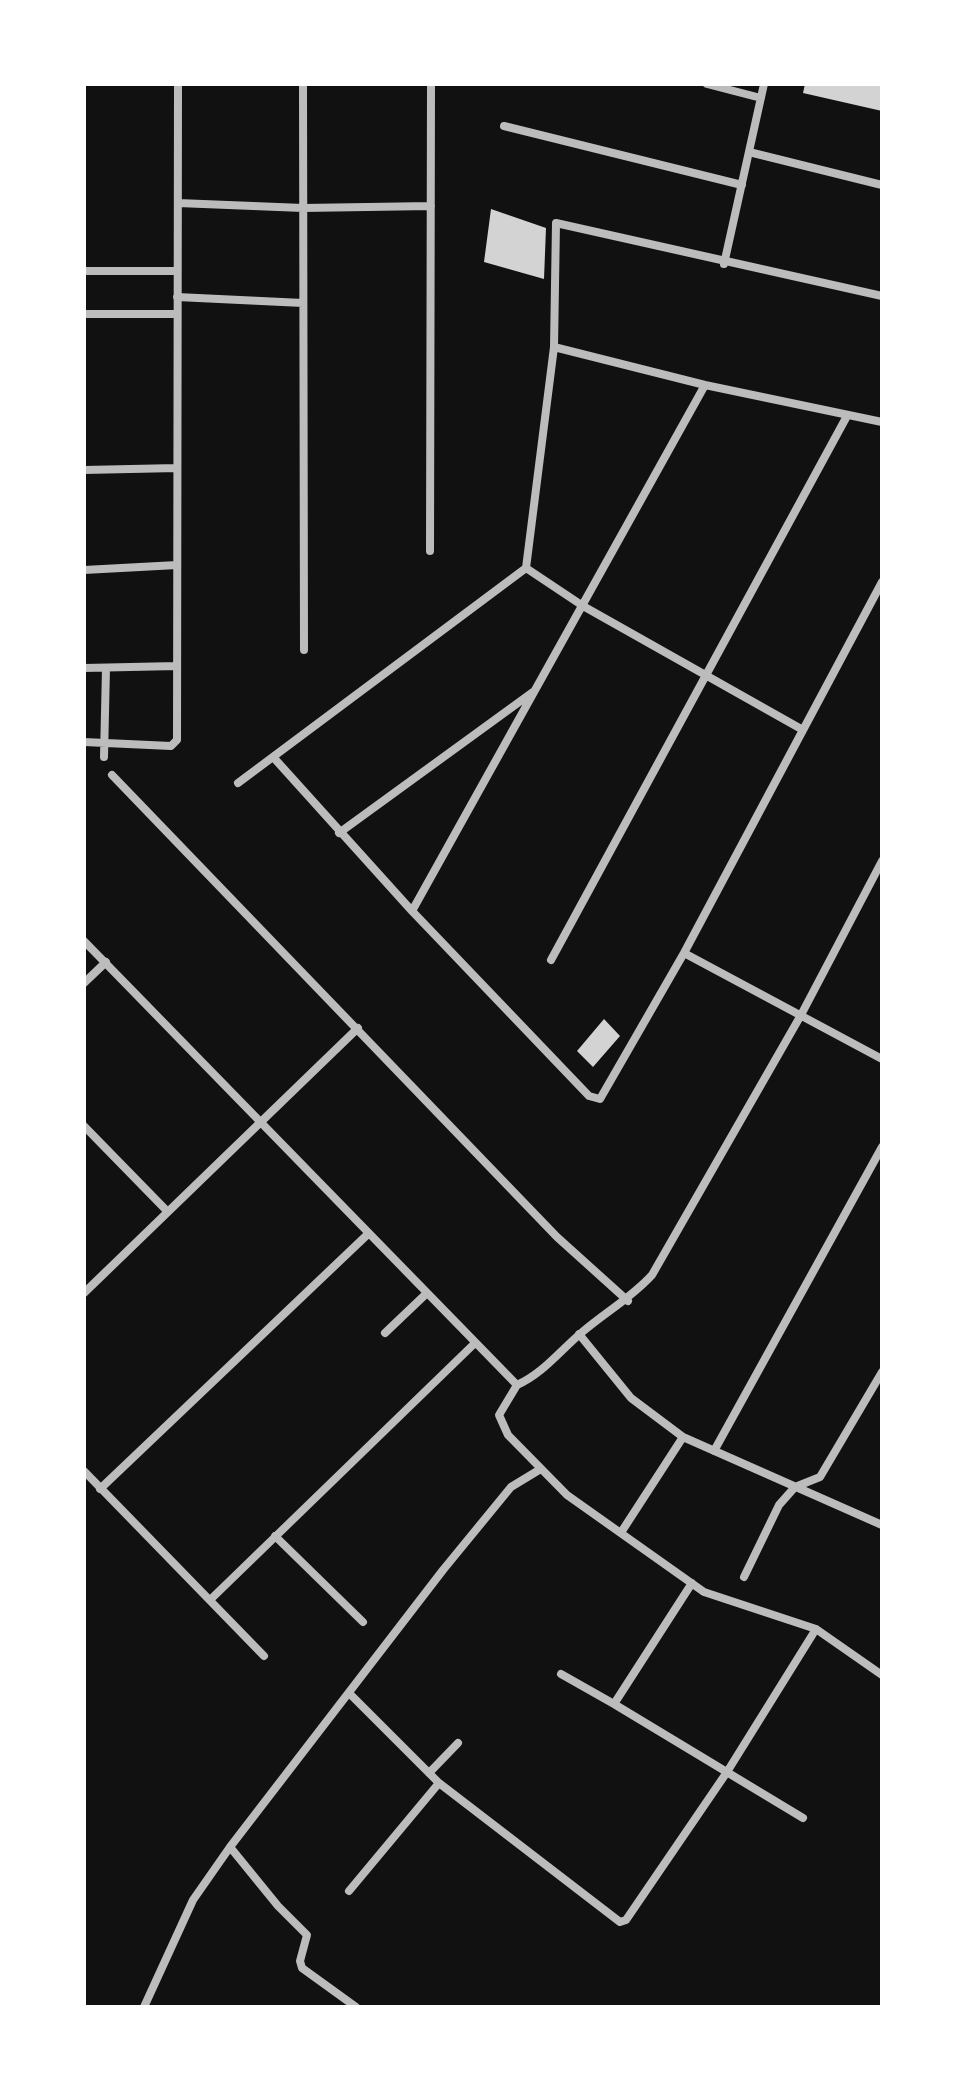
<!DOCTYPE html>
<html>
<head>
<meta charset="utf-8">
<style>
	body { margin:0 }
	#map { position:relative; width:966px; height:2091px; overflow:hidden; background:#111; font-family:"Fira Sans",sans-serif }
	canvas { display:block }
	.frame { position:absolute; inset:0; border:86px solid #fff; pointer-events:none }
</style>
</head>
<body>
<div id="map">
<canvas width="966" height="2091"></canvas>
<div class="frame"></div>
</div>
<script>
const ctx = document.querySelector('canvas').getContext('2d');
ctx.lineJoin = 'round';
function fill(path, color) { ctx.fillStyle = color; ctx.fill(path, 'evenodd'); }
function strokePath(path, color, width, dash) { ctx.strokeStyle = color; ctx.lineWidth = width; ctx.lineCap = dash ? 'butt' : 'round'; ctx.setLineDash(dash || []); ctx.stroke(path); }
fill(new Path2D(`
	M 805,84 L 882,84 L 882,111 L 803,93 Z
	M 491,209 L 546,228 L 544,279 L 484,262 Z
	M 604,1019 L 620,1036 L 593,1067 L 577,1051 Z`), '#d3d3d3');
strokePath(new Path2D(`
	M 303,84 L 304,650
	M 707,84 L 761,98
	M 504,126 L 742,185
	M 749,152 L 882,185
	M 178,203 L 303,208 L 431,206
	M 724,264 L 764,84
	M 84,271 L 177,271
	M 177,297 L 303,303
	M 84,314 L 177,314
	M 554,347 L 705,385 L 882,422
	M 84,470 L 177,468
	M 430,551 L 431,84
	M 526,568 L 583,606 L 803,730
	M 84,570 L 177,565
	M 84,668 L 177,666
	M 84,742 L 171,746 L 177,740 L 178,84
	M 104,757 L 106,668
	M 274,758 L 412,911 L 705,385
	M 112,775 L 557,1237 L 628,1301
	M 238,783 L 526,568 L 554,347 L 556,223 L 882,296
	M 339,833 L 533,692
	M 412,911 L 589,1096 L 600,1099 L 684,953 L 882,582
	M 84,941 L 517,1385
	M 684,953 L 882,1059
	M 551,960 L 847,416
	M 84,983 L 106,962
	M 84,1126 L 167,1211
	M 84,1293 L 358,1028
	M 385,1333 L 427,1293
	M 579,1334 L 631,1398 L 683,1437 L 882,1525
	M 517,1385 C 542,1374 559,1352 580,1334 C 604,1313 630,1299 652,1275 L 801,1015 L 882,861
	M 517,1385 L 499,1415 L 508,1435 L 567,1495 L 704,1592 L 816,1629 L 882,1675
	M 714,1451 L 882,1147
	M 84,1471 L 264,1656
	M 100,1489 L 368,1234
	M 622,1531 L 683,1437
	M 275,1536 L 363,1622
	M 744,1577 L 779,1505 L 795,1487 L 820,1477 L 882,1372
	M 210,1600 L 475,1343
	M 561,1674 L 614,1704 L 692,1583
	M 350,1694 L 439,1783 L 620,1922 L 626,1920 L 727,1772 L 816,1629
	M 614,1704 L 803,1818
	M 429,1773 L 458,1743
	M 230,1847 L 278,1906 L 307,1935 L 300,1961 L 302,1968 L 356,2007
	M 349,1891 L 439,1783
	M 144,2007 L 193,1900 L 230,1847 L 443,1570 L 511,1487 L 539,1470`), '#bcbcbc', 8);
</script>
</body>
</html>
